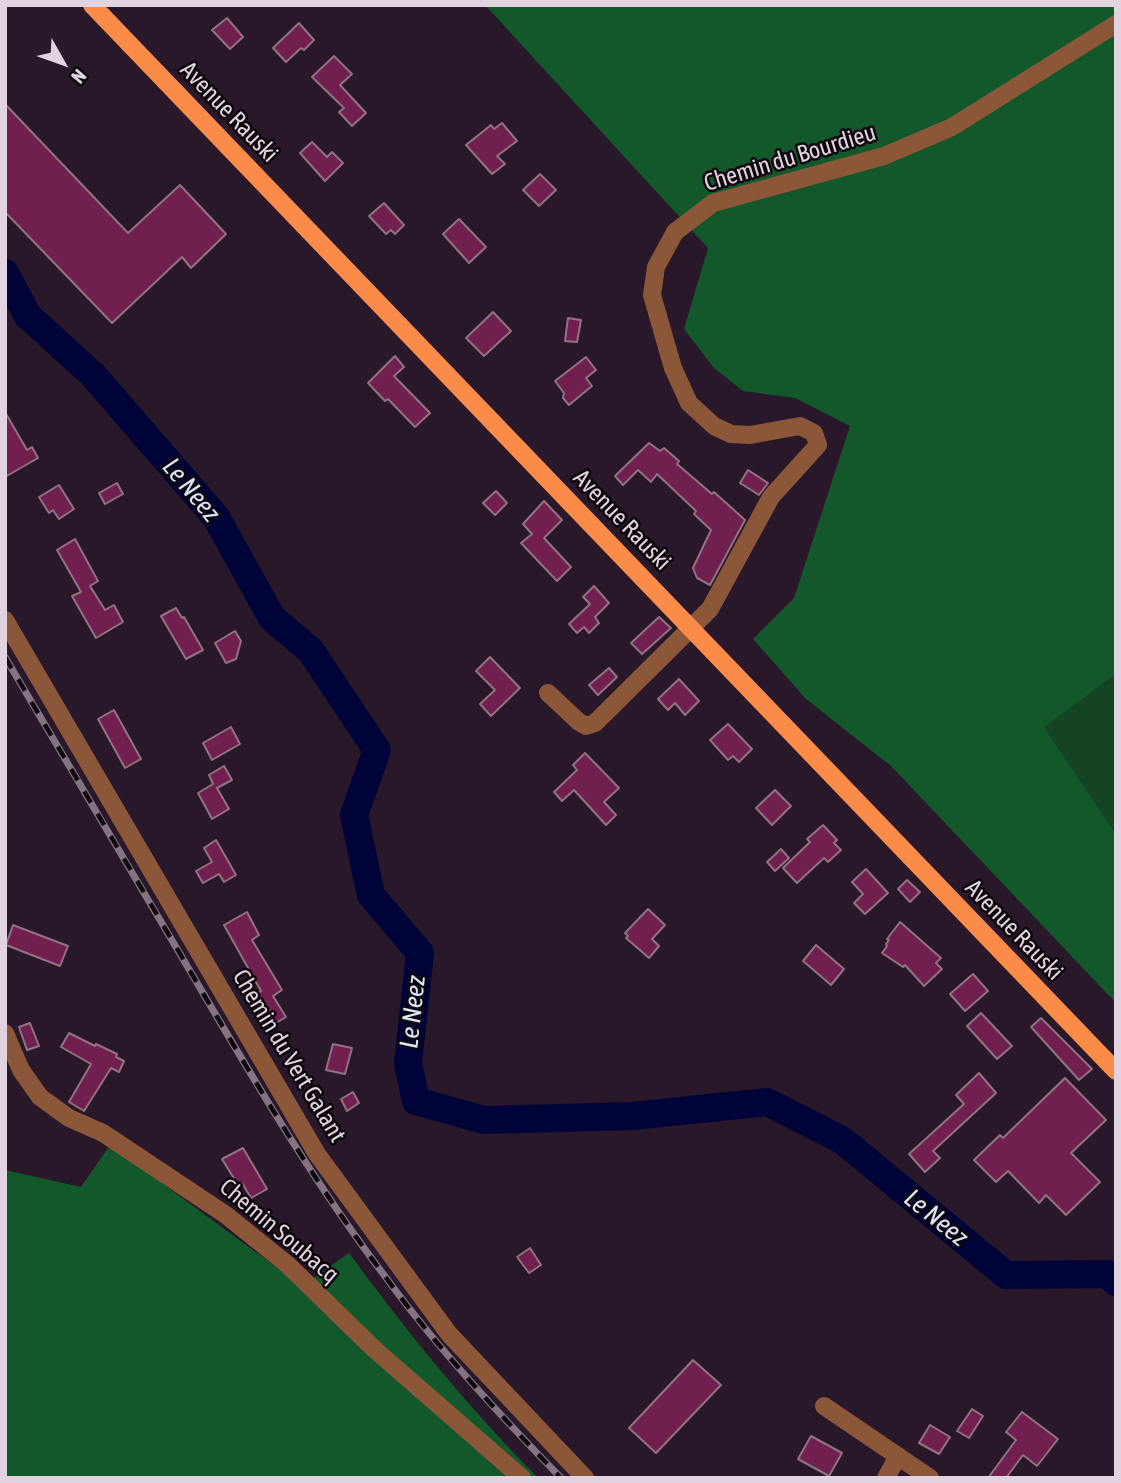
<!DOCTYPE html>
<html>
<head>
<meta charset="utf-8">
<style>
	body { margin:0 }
	#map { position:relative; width:1121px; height:1483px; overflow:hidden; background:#29172a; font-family:"Asap Condensed",sans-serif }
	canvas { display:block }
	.frame { position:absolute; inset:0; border:7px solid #e1d4e0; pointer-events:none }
	.north { position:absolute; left:28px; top:28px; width:70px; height:70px; -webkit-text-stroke:5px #0d060d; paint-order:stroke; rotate:130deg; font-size:19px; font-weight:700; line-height:28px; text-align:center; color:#e1d4e0 }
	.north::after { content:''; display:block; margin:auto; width:24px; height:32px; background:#e1d4e0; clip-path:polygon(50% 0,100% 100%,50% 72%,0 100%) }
</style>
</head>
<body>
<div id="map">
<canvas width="1121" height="1483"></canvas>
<div class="frame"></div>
<div class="north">N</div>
</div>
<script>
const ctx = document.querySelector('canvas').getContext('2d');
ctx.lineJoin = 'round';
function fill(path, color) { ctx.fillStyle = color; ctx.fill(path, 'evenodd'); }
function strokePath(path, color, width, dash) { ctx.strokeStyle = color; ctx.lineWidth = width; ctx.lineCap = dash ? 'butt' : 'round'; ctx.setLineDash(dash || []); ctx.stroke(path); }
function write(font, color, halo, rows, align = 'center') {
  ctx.font = font + ' "Asap Condensed",sans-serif'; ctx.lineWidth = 5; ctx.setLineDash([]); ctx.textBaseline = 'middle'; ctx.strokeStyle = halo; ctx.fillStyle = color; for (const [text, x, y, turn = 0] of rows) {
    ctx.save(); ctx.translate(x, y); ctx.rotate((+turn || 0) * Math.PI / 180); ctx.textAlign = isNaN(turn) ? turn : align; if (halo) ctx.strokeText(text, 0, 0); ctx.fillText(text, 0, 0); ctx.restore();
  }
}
fill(new Path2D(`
	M 1116,674 L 1116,834 L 1043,726 Z`), '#144423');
fill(new Path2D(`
	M 485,5 L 1116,5 L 1116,674 L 1044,727 L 1116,834 L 1116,1003 L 891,766 L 806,699 L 753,639 L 794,598 L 850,426 L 795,398 L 743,391 L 714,368 L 684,329 L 708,248 Z
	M 110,1145 L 302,1286 L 349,1253 C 407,1332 469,1408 538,1478 L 5,1478 L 5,1170 L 81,1187 Z`), '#12582a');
strokePath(new Path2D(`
	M 5,273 L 28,316 L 93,375 L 216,517 L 272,618 L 311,651 L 377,750 L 354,815 L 371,895 L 420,953 L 408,1063 L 416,1101 L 484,1120 L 632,1116 L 767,1102 L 842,1140 L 1006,1275 L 1108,1274 L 1116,1282`), '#000337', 28);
const building = new Path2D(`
	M 227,18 L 243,37 L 230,49 L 212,30 Z
	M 299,23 L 314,40 L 304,50 L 301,48 L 286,62 L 273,48 Z
	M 334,56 L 352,74 L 340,85 L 366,113 L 352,126 L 339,112 L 344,108 L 312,77 Z
	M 5,104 L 128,233 L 180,185 L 226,234 L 191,268 L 182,257 L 112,323 L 5,212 Z
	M 502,123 L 517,141 L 497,156 L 505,164 L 492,174 L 466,145 L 491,125 L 494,129 Z
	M 312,142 L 327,157 L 332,152 L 343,163 L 325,181 L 300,153 Z
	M 540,174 L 556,190 L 539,206 L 523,190 Z
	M 384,203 L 404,225 L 395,234 L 391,230 L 386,234 L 369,216 Z
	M 459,219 L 486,247 L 469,263 L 443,234 Z
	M 493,312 L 511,331 L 484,356 L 466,338 Z
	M 568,318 L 581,320 L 577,342 L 565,341 Z
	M 395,356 L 404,367 L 394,376 L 430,413 L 415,427 L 388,399 L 385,401 L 368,383 Z
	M 586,357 L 596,370 L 586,378 L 592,386 L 569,405 L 563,398 L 564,393 L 555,381 Z
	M 5,412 L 27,450 L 32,447 L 38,458 L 5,477 Z
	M 649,443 L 660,451 L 664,448 L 679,461 L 677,464 L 712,494 L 714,492 L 745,520 L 710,585 L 697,578 L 693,568 L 711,530 L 694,514 L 696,511 L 657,474 L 651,482 L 638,470 L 623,485 L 615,476 Z
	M 748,470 L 768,483 L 759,495 L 740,483 Z
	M 117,483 L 123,494 L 105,504 L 99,493 Z
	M 59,485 L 74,509 L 59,519 L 53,510 L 49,513 L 39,497 Z
	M 496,491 L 507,503 L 495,515 L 483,503 Z
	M 544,501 L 562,520 L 544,538 L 571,567 L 557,581 L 521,543 L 532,534 L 523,524 Z
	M 75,539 L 98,581 L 90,586 L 105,610 L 114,605 L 123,622 L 96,638 L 72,596 L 81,592 L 57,550 Z
	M 594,586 L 609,603 L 595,617 L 599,623 L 589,633 L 584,627 L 577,633 L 569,624 L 590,604 L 583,597 Z
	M 176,608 L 182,618 L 184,617 L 203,650 L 186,659 L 161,616 Z
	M 659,617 L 671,628 L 642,654 L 631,643 Z
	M 235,631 L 241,641 L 236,659 L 226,663 L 215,643 Z
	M 490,657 L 520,688 L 491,716 L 480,704 L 495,690 L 476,671 Z
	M 609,668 L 617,677 L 598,695 L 589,685 Z
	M 679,679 L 699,701 L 685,715 L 675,703 L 668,710 L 658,699 Z
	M 114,710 L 141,759 L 125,768 L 98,719 Z
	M 728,724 L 752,749 L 739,762 L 733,756 L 728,760 L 710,740 Z
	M 231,727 L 240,744 L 212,760 L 203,743 Z
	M 585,753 L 619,788 L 604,802 L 616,815 L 606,825 L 574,790 L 562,801 L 554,792 L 577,770 L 573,765 Z
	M 224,766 L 232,780 L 217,788 L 229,809 L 212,819 L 198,793 L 213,784 L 209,775 Z
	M 775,790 L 791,806 L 772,825 L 756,808 Z
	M 823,825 L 837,840 L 834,843 L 841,850 L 828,862 L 824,858 L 797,883 L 783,868 L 810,842 L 807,839 Z
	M 216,840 L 236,875 L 224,882 L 219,874 L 203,883 L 196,871 L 212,862 L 204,848 Z
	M 781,849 L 789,858 L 775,871 L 767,862 Z
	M 866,869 L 888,893 L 865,914 L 854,903 L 863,894 L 852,882 Z
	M 907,880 L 920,892 L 910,902 L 898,889 Z
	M 648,909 L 665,925 L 652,939 L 659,946 L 649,958 L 626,938 L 628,936 L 625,933 Z
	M 247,912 L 259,935 L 252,940 L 282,990 L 273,996 L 286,1017 L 271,1026 L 253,996 L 261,991 L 224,925 Z
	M 900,922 L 941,958 L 936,963 L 942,969 L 924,986 L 905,965 L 903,967 L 882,953 L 887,946 L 886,944 L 889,940 L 887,939 Z
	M 13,925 L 68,946 L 60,966 L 6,945 Z
	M 816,945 L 844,969 L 831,985 L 803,961 Z
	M 973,974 L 988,991 L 965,1011 L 950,994 Z
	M 981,1013 L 1012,1046 L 997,1059 L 967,1026 Z
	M 1041,1018 L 1092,1069 L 1079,1080 L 1031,1027 Z
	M 30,1023 L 39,1046 L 27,1050 L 19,1027 Z
	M 69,1033 L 95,1046 L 96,1044 L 117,1054 L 116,1057 L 124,1061 L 119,1072 L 111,1068 L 84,1111 L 69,1102 L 91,1064 L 61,1047 Z
	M 333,1044 L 352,1048 L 345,1074 L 326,1070 Z
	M 979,1073 L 996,1093 L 933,1151 L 940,1158 L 925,1172 L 909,1154 L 964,1104 L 956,1095 Z
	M 1065,1078 L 1106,1120 L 1071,1153 L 1100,1182 L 1066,1215 L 1046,1195 L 1039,1203 L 1008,1171 L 996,1182 L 974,1160 L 1000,1135 L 1003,1138 Z
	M 353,1092 L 359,1103 L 347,1111 L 341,1099 Z
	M 243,1148 L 267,1189 L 251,1198 L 242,1183 L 238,1185 L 222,1159 Z
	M 530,1248 L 541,1265 L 529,1273 L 517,1257 Z
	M 693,1360 L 721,1385 L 656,1453 L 629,1428 Z
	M 972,1409 L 983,1416 L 969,1438 L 957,1431 Z
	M 1022,1412 L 1058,1439 L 1037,1466 L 1023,1455 L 1006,1478 L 988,1478 L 1016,1440 L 1006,1432 Z
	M 930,1425 L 950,1437 L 939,1454 L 919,1443 Z
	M 811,1436 L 842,1453 L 829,1476 L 798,1459 Z`);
fill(building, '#711f4f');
strokePath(building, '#917281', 2);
strokePath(new Path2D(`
	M 5,620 L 317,1154 L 449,1334 L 585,1478
	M 548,693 L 579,722 L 586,726 L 595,723 L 710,609 L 771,497 L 818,445 L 814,433 L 800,426 L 750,435 L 731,434 L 714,426 L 689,403 L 673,368 L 652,295 L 656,267 L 675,232 L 713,203 L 884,156 L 952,127 L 1116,24
	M 5,1033 L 21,1070 L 40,1097 L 69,1118 L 103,1133 L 226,1215 L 288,1265 L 373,1348 L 522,1478
	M 824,1406 L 930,1478
	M 886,1478 L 898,1456`), '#8c5639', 18);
strokePath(new Path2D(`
	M 92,5 L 1116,1071`), '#fb8b49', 18);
const rail = new Path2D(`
	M 5,657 C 68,764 131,870 193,976 C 254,1080 314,1183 387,1279 C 439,1350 500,1415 561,1478`);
strokePath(rail, '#837383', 7);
strokePath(rail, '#0d060d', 4.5, [13]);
write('24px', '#e1d4e0', '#0d060d', [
	["Avenue Rauski",229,112,46],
	["Chemin du Bourdieu",790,158,-17],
	["Avenue Rauski",622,520,46],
	["Avenue Rauski",1014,930,46],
	["Chemin du Vert Galant",289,1056,59],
	["Chemin Soubacq",279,1231,40]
]);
write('italic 26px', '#dae5fa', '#0d060d', [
	["Le Neez",191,490,50],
	["Le Neez",413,1012,-84],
	["Le Neez",936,1218,39]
]);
</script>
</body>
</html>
